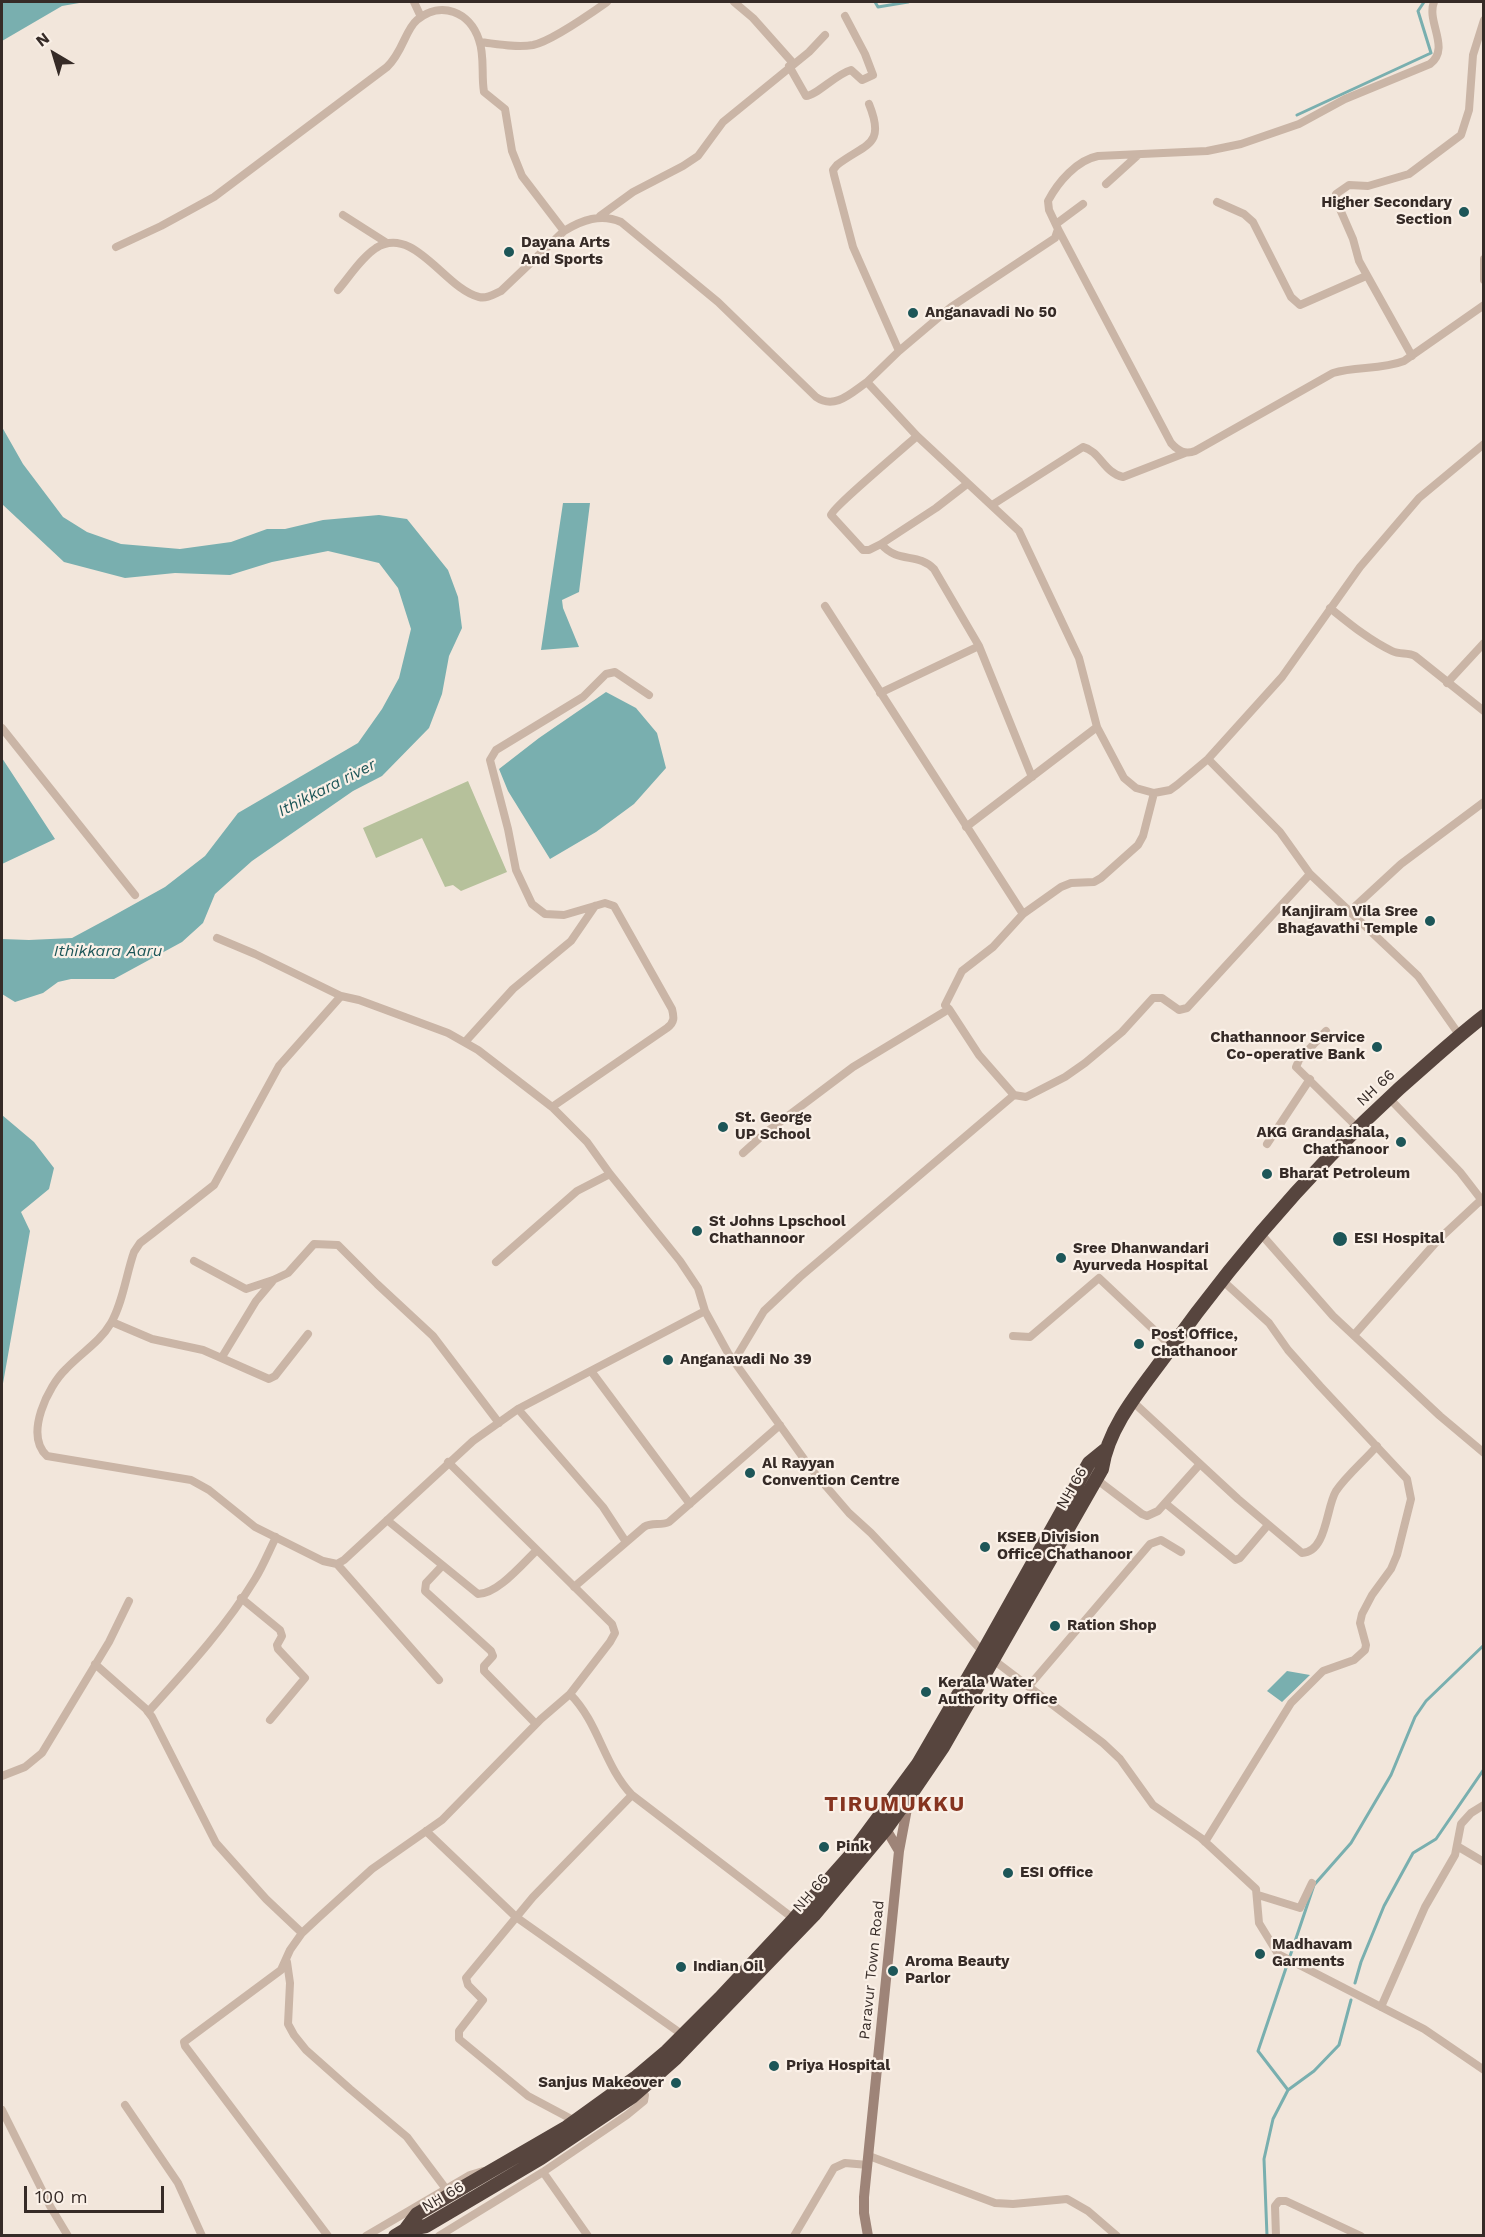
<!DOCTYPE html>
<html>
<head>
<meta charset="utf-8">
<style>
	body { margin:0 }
	#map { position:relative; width:1485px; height:2237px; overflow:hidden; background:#f2e6db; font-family:"Work Sans",sans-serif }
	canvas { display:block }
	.frame { position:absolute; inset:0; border:3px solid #362b27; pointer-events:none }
	.north { position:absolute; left:24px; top:24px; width:60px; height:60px; -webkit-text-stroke:4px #faf0e7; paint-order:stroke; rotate:322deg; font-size:16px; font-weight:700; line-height:24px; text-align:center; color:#362b27 }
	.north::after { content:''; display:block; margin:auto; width:21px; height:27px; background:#362b27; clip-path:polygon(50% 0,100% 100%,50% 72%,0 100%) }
	.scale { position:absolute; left:24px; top:2186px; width:140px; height:27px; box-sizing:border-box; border:3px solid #362b27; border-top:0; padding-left:8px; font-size:18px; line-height:21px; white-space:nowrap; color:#362b27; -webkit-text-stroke:4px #faf0e7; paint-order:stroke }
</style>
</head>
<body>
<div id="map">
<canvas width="1485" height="2237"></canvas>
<div class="frame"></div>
<div class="north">N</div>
<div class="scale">100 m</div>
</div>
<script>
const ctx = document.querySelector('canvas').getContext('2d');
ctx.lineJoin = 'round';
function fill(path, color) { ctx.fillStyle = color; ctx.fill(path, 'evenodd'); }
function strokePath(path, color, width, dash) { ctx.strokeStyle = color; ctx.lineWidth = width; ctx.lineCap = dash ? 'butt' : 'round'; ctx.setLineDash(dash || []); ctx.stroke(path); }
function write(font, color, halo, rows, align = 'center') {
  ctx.font = font + ' "Work Sans",sans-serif'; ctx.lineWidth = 4.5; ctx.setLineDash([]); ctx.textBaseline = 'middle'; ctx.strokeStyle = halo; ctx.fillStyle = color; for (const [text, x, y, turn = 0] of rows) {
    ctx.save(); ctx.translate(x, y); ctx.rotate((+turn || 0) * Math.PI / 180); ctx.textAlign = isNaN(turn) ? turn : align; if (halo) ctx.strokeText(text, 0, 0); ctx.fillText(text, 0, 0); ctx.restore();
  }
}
fill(new Path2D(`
	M 468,781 L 507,872 L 461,891 L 453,885 L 445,887 L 422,838 L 376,858 L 363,828 Z`), '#b6c19b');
fill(new Path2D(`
	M 2,2 L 85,2 L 62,6 L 2,41 Z
	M 2,427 L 23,464 L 63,517 L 87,532 L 121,544 L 180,549 L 231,542 L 267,529 L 285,529 L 323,520 L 379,515 L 407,519 L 448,570 L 458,597 L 462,628 L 449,656 L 442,694 L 429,728 L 382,776 L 353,791 L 252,861 L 215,894 L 203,923 L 182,942 L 114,979 L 71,979 L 58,982 L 43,993 L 15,1002 L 2,994 L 2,939 L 29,940 L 72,938 L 111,917 L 165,887 L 205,856 L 238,813 L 358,743 L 382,709 L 399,678 L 411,629 L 398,588 L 379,563 L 328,551 L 272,562 L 230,575 L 175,573 L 125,578 L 64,562 L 2,504 Z
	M 563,503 L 590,503 L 579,592 L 562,600 L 563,608 L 579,647 L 541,650 Z
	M 606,692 L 636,708 L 657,733 L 666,768 L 634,804 L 596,832 L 550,859 L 508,791 L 499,769 L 539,738 Z
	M 2,758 L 55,839 L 2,864 Z
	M 2,1115 L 34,1142 L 54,1168 L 49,1189 L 21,1212 L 30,1231 L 2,1389 Z
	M 1287,1671 L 1310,1675 L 1282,1702 L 1267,1691 Z`), '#79afaf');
strokePath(new Path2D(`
	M 875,2 L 878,7 L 908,2
	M 1297,115 L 1431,53 L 1418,11 L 1424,2
	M 1355,1983 L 1361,1962 L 1384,1906 L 1413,1853 L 1436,1839 L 1484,1769
	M 1288,2090 L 1314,2071 L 1339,2045 L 1351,2000
	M 1267,2236 L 1264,2159 L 1273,2119 L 1288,2090 L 1258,2051 L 1314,1885 L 1351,1843 L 1391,1775 L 1415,1717 L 1426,1701 L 1484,1645`), '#79afaf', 3);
strokePath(new Path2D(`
	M 414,2 L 421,17
	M 734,2 L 753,18 L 793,63
	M 480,42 C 497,44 516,48 533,45 C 552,41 590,14 607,2
	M 789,66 L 806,96 C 816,96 836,74 851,70 L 862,80 L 873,75 L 865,54 L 845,16
	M 869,104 C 886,146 866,143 837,165 L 833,170 L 834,175 L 853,247 L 899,351
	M 1106,184 L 1138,155
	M 1217,202 L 1244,214 L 1253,222 L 1291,297 L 1300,305 L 1366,276
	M 343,215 L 387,243
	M 600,216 L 633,192 L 683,166 L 698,156 L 723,122 L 809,52 L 825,35
	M 1056,224 L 1083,204
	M 1058,229 L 1171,443 C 1178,451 1185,455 1195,451 L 1333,373 C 1356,366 1381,370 1404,361 L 1484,305
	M 116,247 L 161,226 L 214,197 L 387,67 C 403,52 405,30 417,20 C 441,0 470,12 479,40 C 485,56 481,75 484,92 L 505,109 L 512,151 L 522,176 L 564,231
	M 1484,259 L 1484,280
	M 338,290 C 350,276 361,258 376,248 C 414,224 445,289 479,297 C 487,299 494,294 501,291 L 564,231 C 582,220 601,213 621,222 L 718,302 L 816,397 C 835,410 851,393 867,382 L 917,436 L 1019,531 L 1079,658 L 1097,727 L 1124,778 L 1136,788 L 1154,793 L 1170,790 L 1177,785 L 1208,759 L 1282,677 L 1360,567 L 1419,498 L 1484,444
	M 1412,356 L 1359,261 L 1353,239 L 1336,200 L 1336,194 L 1349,185 L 1368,186 L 1409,174 L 1461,135 L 1469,110 L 1473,55 L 1484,20
	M 867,382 L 899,351 L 951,307 L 1055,238 L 1058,229 L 1049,210 L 1048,201 C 1058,182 1077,160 1098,156 L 1207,151 L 1241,144 L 1299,124 L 1345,99 L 1430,64 C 1451,48 1426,22 1434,2
	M 917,436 C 905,447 833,507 831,515 L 863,550 L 869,550 L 881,544 C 898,564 918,552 934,569 L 979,646 L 1032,777
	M 992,505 L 1083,447 C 1100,451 1104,473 1123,477 L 1185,453
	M 881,544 L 936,508 L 967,484
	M 825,606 L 1023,914
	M 1330,608 C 1350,624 1369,640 1392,651 C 1400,655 1408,652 1415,656 L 1484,711
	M 1447,683 L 1484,643
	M 880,693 L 979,646
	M 2,728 L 135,895
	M 1208,759 L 1280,832 L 1310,874 L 1418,976 L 1460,1036
	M 966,827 L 1097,727
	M 1349,912 L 1401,864 L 1484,802
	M 217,938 L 255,954 L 341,996 L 279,1066 L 214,1185 L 153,1233 L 140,1243 L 134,1252 C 126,1275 123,1302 111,1323 C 100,1342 81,1353 66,1369 C 48,1386 24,1435 47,1456 L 191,1480 L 209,1490 L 255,1527 L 323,1561 L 337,1564 L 344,1560 L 473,1441 L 518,1409 L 705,1311
	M 341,996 L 359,1000 L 448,1033 L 478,1050 L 552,1107 L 587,1142 L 610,1174 L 680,1261 L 698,1288 L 705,1311 L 728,1353 L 812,1470 L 849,1513 L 871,1533 L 983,1652 L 1103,1743 L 1120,1759 L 1153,1805 L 1201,1838 L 1256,1889 L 1259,1923 L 1278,1954 L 1424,2029 L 1484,2070
	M 949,1009 L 979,1055 L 1014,1095
	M 1326,1031 L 1299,1060 L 1296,1067 L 1358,1128
	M 465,1042 L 513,989 L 571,941 L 595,906
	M 1389,1098 L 1460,1172 L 1484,1203
	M 552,1107 L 667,1028 C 675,1022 674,1017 672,1009 L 614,906 L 605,903 L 564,915 L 545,914 L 532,904 L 516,870 L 508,829 L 490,760 L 496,750 L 583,697 L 606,674 L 615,672 L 649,695
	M 1267,1144 L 1310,1079
	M 743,1153 L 764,1134 L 853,1067 L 949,1009 L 945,1005 L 962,971 L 993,947 L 1023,914 L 1061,887 L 1071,883 L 1094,882 L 1101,878 L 1138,845 L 1143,836 L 1154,793
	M 1261,1234 L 1333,1316 L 1440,1416 L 1484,1453
	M 194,1261 L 246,1289 L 273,1280 L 288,1273 L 314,1244 L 338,1245 L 377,1284 L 433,1336 L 499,1423
	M 496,1262 L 577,1191 L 610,1174
	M 112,1322 L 152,1339 L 203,1350 L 269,1379 L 275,1376 L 308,1334
	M 1354,1335 L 1438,1240 L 1481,1200
	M 1013,1336 L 1030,1337 L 1099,1278 L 1171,1346
	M 222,1357 L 256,1301 L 272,1282
	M 734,1361 L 764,1311 L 800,1277 L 1014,1095 L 1026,1097 L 1065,1077 L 1085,1063 L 1122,1032 L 1153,998 L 1162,998 L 1179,1010 L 1187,1008 L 1310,874
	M 591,1371 L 690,1504
	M 1132,1401 L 1238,1499 L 1302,1553 C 1327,1552 1326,1507 1336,1491 C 1347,1475 1364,1461 1377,1446
	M 518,1409 L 603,1507 L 626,1542
	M 1096,1479 L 1142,1514 L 1147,1516 L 1158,1511 L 1200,1464
	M 1165,1503 L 1235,1560 L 1240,1558 L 1268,1525
	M 387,1520 L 478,1594 C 498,1594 523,1563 537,1550
	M 337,1564 L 439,1680
	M 442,1566 L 426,1583 L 425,1591 L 491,1651 L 493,1656 L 484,1666 L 484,1671 L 536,1724
	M 574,1587 L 644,1527 C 652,1522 661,1526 669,1522 L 780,1425
	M 241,1598 L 280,1630 L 282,1636 L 277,1645 L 278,1649 L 305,1678 L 270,1720
	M 95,1664 L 146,1709 L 152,1717 L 216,1843 L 266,1899 L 302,1933
	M 1029,1686 L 1150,1544 L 1161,1540 L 1181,1552
	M 570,1694 C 599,1723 604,1766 632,1795 L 794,1919
	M 148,1712 C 186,1670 226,1627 255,1579 C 263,1566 269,1551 276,1537
	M 2,1776 L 25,1767 L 42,1753 L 109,1642 L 129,1601
	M 426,1831 L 516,1917 L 683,2035
	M 1205,1842 L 1291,1703 L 1323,1671 L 1354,1660 L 1365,1650 L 1366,1645 L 1360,1623 L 1362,1614 L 1372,1595 L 1391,1569 L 1397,1555 L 1411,1499 L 1407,1479 L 1320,1386 L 1288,1350 L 1269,1323 L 1223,1281
	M 1457,1846 L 1484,1862
	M 1258,1895 L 1300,1908 L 1312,1883
	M 287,1962 L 290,1983 L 288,2024 L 294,2035 L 306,2050 L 350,2089 L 407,2137 L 446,2189
	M 1381,2007 L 1425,1907 L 1455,1855 L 1461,1824 L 1471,1813 L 1484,1805
	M 125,2105 L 178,2183 L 202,2236
	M 2,2110 L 50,2206 L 68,2236
	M 575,2121 L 528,2096 L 459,2039 L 459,2031 L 483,2000 L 468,1985 L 466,1978 L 533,1897 L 632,1795
	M 869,2156 L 995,2203 L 1013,2204 L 1067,2199 L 1088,2211 L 1117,2236
	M 543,2172 L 588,2236
	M 328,2236 L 185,2046 L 184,2042 L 281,1970 L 290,1950 L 302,1933 L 317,1919 L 372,1869 L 442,1820 L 541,1719 L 570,1694 L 610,1642 L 615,1633 L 612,1624 L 448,1462
	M 366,2236 L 470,2175 L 483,2171
	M 439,2236 L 543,2172 L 627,2115 L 644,2101 L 645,2095 L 641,2089
	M 794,2236 L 834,2168 L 845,2163 L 868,2165
	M 1276,2236 L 1275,2206 L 1279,2201 L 1286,2201 L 1361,2236`), '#cab5a6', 8);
strokePath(new Path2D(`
	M 886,1829 L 899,1851
	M 868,2236 L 864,2213 L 864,2197 L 899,1851 L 909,1798`), '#9e8478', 10);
strokePath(new Path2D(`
	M 405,2230 L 426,2226 L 465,2203 L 541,2158 L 632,2097 L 676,2058 L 814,1915 L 886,1829 L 909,1797 L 943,1747 L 1102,1469 C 1108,1427 1140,1390 1165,1356 C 1243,1247 1333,1144 1435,1057 C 1451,1043 1467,1029 1484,1016
	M 395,2236 L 405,2230 L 417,2214 L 567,2127 L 635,2078 L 667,2051 L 720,1998 L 794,1919 L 850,1856 L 918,1764 L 983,1652 L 1089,1463 L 1105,1450`), '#57453e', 14);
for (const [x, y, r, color] of [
	[1464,212,6,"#1d5658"],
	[509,252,6,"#1d5658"],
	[913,313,6,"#1d5658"],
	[1430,921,6,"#1d5658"],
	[1377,1047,6,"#1d5658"],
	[723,1127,6,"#1d5658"],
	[1401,1142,6,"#1d5658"],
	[1267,1174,6,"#1d5658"],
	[697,1231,6,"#1d5658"],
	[1340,1239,8,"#1d5658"],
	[1061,1258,6,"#1d5658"],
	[1139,1344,6,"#1d5658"],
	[668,1360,6,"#1d5658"],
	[750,1473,6,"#1d5658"],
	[985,1547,6,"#1d5658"],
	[1055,1626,6,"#1d5658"],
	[926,1692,6,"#1d5658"],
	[824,1847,6,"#1d5658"],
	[1008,1873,6,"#1d5658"],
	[1260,1954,6,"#1d5658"],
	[681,1967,6,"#1d5658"],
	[893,1971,6,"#1d5658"],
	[774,2066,6,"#1d5658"],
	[676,2083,6,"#1d5658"]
]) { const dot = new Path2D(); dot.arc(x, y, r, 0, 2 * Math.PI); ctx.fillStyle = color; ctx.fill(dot); strokePath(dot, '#faf0e7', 2); }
write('bold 15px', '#362b27', '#faf0e7', [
	["Higher Secondary",1452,203,"right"],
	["Section",1452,220,"right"],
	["Dayana Arts",521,243],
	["And Sports",521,260],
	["Anganavadi No 50",925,313],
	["Kanjiram Vila Sree",1418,912,"right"],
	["Bhagavathi Temple",1418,929,"right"],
	["Chathannoor Service",1365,1038,"right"],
	["Co-operative Bank",1365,1055,"right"],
	["St. George",735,1118],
	["UP School",735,1135],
	["AKG Grandashala,",1389,1133,"right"],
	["Chathanoor",1389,1150,"right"],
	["Bharat Petroleum",1279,1174],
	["St Johns Lpschool",709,1222],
	["Chathannoor",709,1239],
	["ESI Hospital",1354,1239],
	["Sree Dhanwandari",1073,1249],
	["Ayurveda Hospital",1073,1266],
	["Post Office,",1151,1335],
	["Chathanoor",1151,1352],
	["Anganavadi No 39",680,1360],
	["Al Rayyan",762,1464],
	["Convention Centre",762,1481],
	["KSEB Division",997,1538],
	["Office Chathanoor",997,1555],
	["Ration Shop",1067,1626],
	["Kerala Water",938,1683],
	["Authority Office",938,1700],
	["Pink",836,1847],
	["ESI Office",1020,1873],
	["Madhavam",1272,1945],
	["Garments",1272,1962],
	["Aroma Beauty",905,1962],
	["Parlor",905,1979],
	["Indian Oil",693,1967],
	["Priya Hospital",786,2066],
	["Sanjus Makeover",664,2083,"right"]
], 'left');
write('15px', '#362b27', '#faf0e7', [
	["NH 66",1376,1088,-43],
	["NH 66",1072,1488,-60],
	["NH 66",811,1893,-49],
	["Paravur Town Road",872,1970,-84],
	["NH 66",443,2197,-30]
]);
write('italic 16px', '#1d5658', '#faf0e7', [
	["Ithikkara river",327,788,-27],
	["Ithikkara Aaru",108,951]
]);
ctx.letterSpacing = '1.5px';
write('bold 21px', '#863420', '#faf0e7', [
	["TIRUMUKKU",895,1805]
]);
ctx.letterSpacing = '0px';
</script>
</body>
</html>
